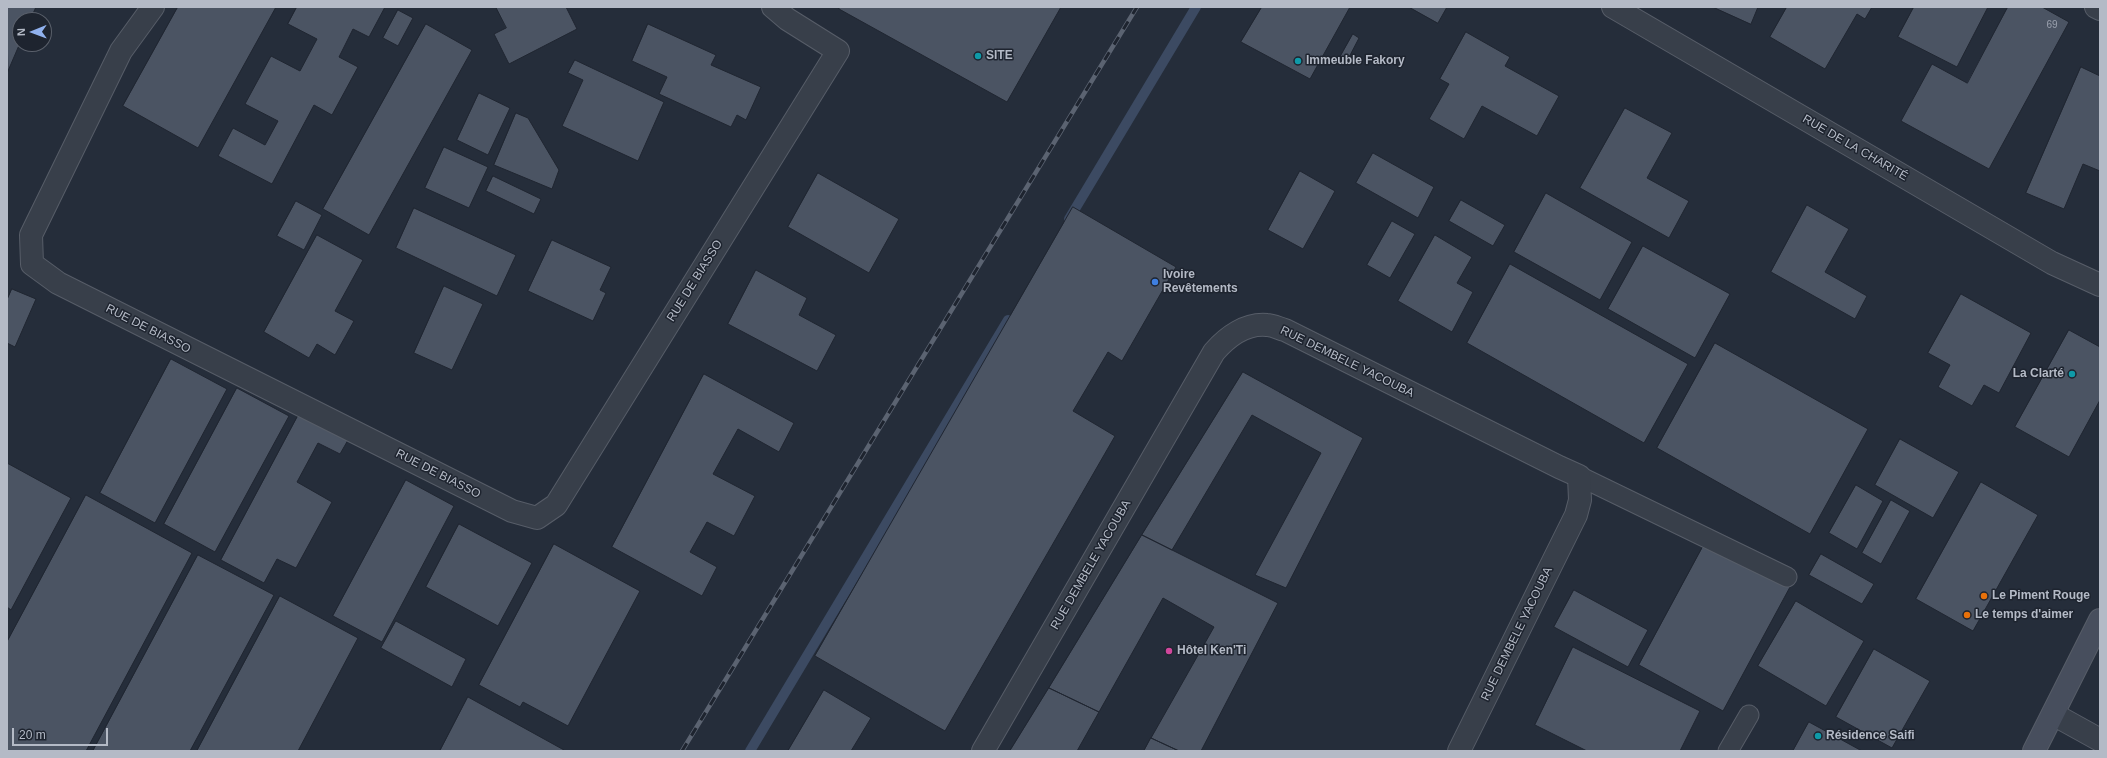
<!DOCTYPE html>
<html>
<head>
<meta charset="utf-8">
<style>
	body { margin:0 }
	#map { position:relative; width:2107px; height:758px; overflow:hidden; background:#252d3a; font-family:Arial,sans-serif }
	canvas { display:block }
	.frame { position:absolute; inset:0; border:8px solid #b4bac6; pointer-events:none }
	.north { position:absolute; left:12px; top:12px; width:40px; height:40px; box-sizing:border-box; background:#1e242f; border:1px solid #5a606b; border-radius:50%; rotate:269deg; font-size:11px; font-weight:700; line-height:16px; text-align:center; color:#b4bac6 }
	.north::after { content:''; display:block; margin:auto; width:14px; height:18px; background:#90b1ee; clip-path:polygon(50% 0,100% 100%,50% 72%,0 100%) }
	.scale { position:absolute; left:12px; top:728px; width:96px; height:18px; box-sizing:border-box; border:2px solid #b4bac6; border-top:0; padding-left:5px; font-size:12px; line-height:14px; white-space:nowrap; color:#b4bac6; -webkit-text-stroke:3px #1e242f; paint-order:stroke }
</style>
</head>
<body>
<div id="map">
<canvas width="2107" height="758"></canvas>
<div class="frame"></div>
<div class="north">N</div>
<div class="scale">20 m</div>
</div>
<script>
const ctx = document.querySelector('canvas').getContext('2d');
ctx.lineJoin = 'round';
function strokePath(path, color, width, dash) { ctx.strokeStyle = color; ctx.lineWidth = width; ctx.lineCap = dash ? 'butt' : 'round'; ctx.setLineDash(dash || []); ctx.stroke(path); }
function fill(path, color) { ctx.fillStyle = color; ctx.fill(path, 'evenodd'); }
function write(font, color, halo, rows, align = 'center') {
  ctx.font = font + ' Arial,sans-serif'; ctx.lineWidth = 3; ctx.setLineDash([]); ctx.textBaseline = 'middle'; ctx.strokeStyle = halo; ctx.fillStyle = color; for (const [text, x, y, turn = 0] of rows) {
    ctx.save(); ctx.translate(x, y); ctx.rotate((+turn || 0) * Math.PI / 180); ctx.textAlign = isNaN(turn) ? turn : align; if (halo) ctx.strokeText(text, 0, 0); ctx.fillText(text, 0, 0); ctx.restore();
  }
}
strokePath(new Path2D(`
	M 1069,219 L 1196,7
	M 750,751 L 1008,320`), '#3c4a62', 10);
const building = new Path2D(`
	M 7,7 L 36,7 L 30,20 L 20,20 L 20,43 L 8,71 Z
	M 178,7 L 276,7 L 198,148 L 123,106 Z
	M 297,7 L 385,7 L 369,37 L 353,29 L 339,57 L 358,67 L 332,115 L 314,105 L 272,184 L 218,156 L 233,128 L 265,145 L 278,121 L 245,104 L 271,56 L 300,71 L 317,39 L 288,24 Z
	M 496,7 L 566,7 L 577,29 L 509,64 L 494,34 L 506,28 Z
	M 840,7 L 1061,7 L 1007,102 L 839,9 Z
	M 1262,7 L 1350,7 L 1310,79 L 1241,42 Z
	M 1409,7 L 1447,7 L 1438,23 Z
	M 1713,7 L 1758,7 L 1751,24 Z
	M 1787,7 L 1872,7 L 1865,19 L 1857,14 L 1825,69 L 1770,37 Z
	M 1914,7 L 1988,7 L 1957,67 L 1898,37 Z
	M 2008,7 L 2042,7 L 2069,22 L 1989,169 L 1901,121 L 1932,64 L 1967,83 Z
	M 398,10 L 413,18 L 398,46 L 383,38 Z
	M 426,24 L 472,50 L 369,235 L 323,209 Z
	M 648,24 L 716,55 L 711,65 L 761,87 L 746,120 L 737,115 L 731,127 L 659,94 L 667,77 L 632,61 Z
	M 1466,32 L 1510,57 L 1505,66 L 1559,96 L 1537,136 L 1482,106 L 1464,139 L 1429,119 L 1449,84 L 1440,79 Z
	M 1353,34 L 1359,38 L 1346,63 L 1339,59 Z
	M 575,60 L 664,102 L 638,161 L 562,126 L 583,80 L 568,73 Z
	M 2081,67 L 2100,76 L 2100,171 L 2083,164 L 2064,209 L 2026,193 Z
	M 479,93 L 510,108 L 488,155 L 457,140 Z
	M 1625,108 L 1672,133 L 1647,178 L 1689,201 L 1669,238 L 1580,188 Z
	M 516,113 L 528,118 L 559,170 L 552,189 L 494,165 Z
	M 444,147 L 488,167 L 469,208 L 425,188 Z
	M 1373,153 L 1434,187 L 1418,218 L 1356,183 Z
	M 1300,171 L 1335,191 L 1303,249 L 1268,230 Z
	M 818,173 L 899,219 L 869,273 L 788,227 Z
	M 493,176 L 541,199 L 534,214 L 486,191 Z
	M 1546,193 L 1632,242 L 1600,300 L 1514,252 Z
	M 1461,200 L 1505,225 L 1493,246 L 1449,221 Z
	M 296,201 L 322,215 L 304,250 L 277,236 Z
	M 1807,205 L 1849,229 L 1825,272 L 1867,296 L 1855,319 L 1771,272 Z
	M 1073,207 L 1176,267 L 1122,361 L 1108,352 L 1073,411 L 1115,436 L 945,731 L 815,656 Z
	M 414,208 L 516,255 L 497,296 L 396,248 Z
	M 1392,221 L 1415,234 L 1390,278 L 1367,265 Z
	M 317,235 L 363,260 L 335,311 L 354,321 L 335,355 L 317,344 L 309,358 L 264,332 Z
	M 1435,235 L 1472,257 L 1457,283 L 1473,292 L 1452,332 L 1398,301 Z
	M 552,240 L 611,267 L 600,290 L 606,293 L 593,321 L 528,291 Z
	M 1643,246 L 1730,294 L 1695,358 L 1608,309 Z
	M 1510,264 L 1688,364 L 1644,443 L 1467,343 Z
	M 756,270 L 807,298 L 799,315 L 836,335 L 817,371 L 728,324 Z
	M 444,286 L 483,304 L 452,370 L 414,353 Z
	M 12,289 L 36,299 L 15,347 L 7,343 L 7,300 Z
	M 1961,294 L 2031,333 L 1999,393 L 1984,385 L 1972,406 L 1938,387 L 1950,365 L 1928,353 Z
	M 2069,330 L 2100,347 L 2100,400 L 2069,457 L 2015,427 Z
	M 1715,343 L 1868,429 L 1810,534 L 1657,448 Z
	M 171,359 L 227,389 L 155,523 L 100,493 Z
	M 1243,372 L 1363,438 L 1286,588 L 1255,575 L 1321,453 L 1252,415 L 1172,550 L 1142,535 Z
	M 704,374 L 794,423 L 779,452 L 738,429 L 713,474 L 755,496 L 734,536 L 707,522 L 690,552 L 717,567 L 702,596 L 612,547 Z
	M 237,388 L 289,416 L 215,552 L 164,524 Z
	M 299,414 L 348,440 L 340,454 L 318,443 L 297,482 L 332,502 L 296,568 L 277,559 L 264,583 L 221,560 Z
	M 1900,439 L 1959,472 L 1933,518 L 1875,485 Z
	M 7,463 L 71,498 L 11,610 L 7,607 Z
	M 406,480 L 454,506 L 382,642 L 333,616 Z
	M 1981,482 L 2038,515 L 1973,631 L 1916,599 Z
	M 1856,485 L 1883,501 L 1857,549 L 1829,533 Z
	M 86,495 L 192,553 L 86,751 L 7,751 L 7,642 Z
	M 1891,500 L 1910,511 L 1881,564 L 1862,553 Z
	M 459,524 L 532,563 L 498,626 L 426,587 Z
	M 1142,535 L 1278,603 L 1201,751 L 1179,751 L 1151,738 L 1214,627 L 1163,598 L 1099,712 L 1049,688 Z
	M 1706,541 L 1790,587 L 1723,711 L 1639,665 Z
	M 554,544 L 640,591 L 568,726 L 523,702 L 520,707 L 479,685 Z
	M 1821,554 L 1874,584 L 1862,604 L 1809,575 Z
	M 198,555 L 274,595 L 190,751 L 93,751 Z
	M 1574,590 L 1648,630 L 1628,667 L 1554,627 Z
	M 280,596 L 358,638 L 298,751 L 197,751 Z
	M 1796,601 L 1864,641 L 1826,706 L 1758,666 Z
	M 396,621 L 466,659 L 452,687 L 381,648 Z
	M 1573,647 L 1700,711 L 1680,751 L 1587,751 L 1535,725 Z
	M 1874,649 L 1930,681 L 1892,748 L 1836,717 Z
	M 1049,688 L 1099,712 L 1077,751 L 1010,751 Z
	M 824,690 L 871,718 L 851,751 L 788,751 Z
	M 468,697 L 564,750 L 564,751 L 440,751 Z
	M 1809,722 L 1862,751 L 1793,751 Z
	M 1151,738 L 1179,751 L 1144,751 Z`);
fill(building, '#4b5463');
strokePath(building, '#202631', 1);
const lane = new Path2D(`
	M 1579,476 L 1787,577
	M 1728,751 L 1749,715`);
const street = new Path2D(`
	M 153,7 L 121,51 L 31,235 L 32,264 L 58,283 L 512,511 L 537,518 L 556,505 L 838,51 L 787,19 L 773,7
	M 1613,7 L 2052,263 L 2100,285
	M 2096,7 L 2100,9
	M 2053,714 L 2100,740
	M 983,751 L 1214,352 C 1227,337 1246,323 1267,325 C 1273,325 1280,329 1285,330 L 1559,467 L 1579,476 L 1580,500 L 1576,515 L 1459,751`);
const secondary = new Path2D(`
	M 2034,751 L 2100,620`);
strokePath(lane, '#575d68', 21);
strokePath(street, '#575d68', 24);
strokePath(secondary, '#575d68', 24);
strokePath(lane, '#383f4a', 19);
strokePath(street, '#383f4a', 22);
strokePath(secondary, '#474e5d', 22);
const rail = new Path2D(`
	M 682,751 L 1137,7`);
strokePath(rail, '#5b6371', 4.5);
strokePath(rail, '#1e242f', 3, [9]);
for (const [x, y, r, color] of [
	[978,56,4,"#0f9aa8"],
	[1298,61,4,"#0f9aa8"],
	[1155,282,4,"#3f7fe0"],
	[2072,374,4,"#0f9aa8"],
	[1984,596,4,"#e8710a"],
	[1967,615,4,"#e8710a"],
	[1169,651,4,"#d1479c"],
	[1818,736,4,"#0f9aa8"]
]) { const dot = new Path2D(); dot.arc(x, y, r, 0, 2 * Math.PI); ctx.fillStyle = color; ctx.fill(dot); strokePath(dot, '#1e242f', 1.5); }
write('10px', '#9aa0ad', null, [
	["69",2052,25]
]);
write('bold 12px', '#b4bac6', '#1e242f', [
	["SITE",986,56],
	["Immeuble Fakory",1306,61],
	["Ivoire",1163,275],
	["Revêtements",1163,289],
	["La Clarté",2064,374,"right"],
	["Le Piment Rouge",1992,596],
	["Le temps d'aimer",1975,615],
	["Hôtel Ken'Ti",1177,651],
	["Résidence Saifi",1826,736]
], 'left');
write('12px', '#b4bac6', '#1e242f', [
	["RUE DE LA CHARITÉ",1855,148,30],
	["RUE DE BIASSO",695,281,-58],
	["RUE DE BIASSO",148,329,27],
	["RUE DEMBELE YACOUBA",1347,362,26],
	["RUE DE BIASSO",438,474,27],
	["RUE DEMBELE YACOUBA",1091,565,-60],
	["RUE DEMBELE YACOUBA",1517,634,-64]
]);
</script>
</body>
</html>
